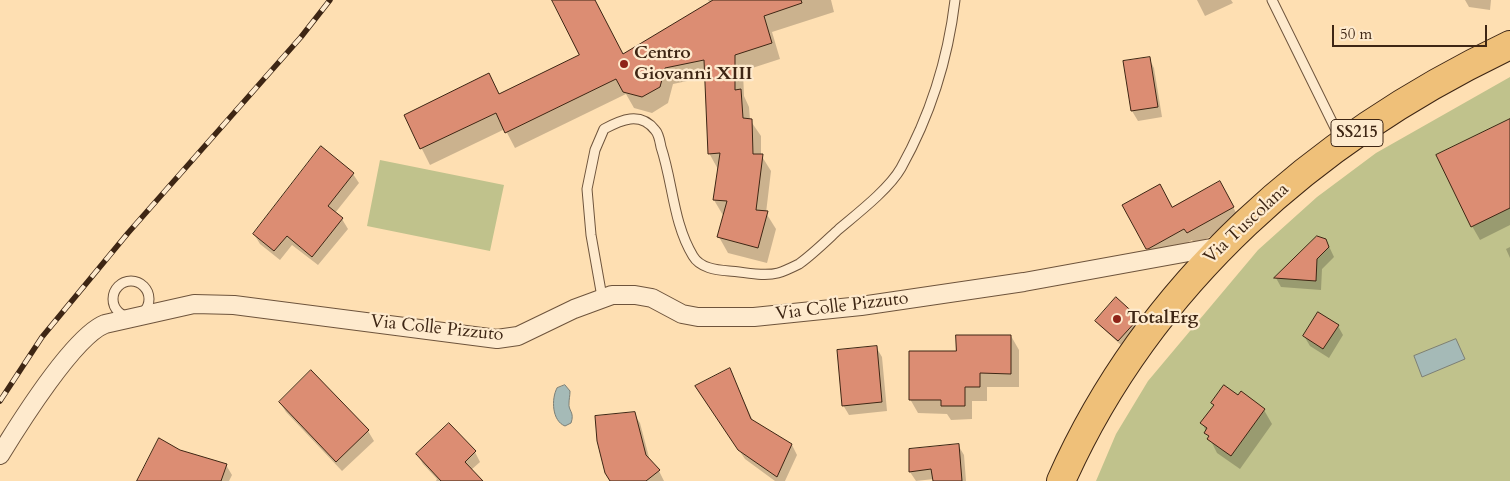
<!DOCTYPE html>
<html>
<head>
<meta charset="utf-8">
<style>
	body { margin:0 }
	#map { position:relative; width:1510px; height:481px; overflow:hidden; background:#fedfb2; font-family:Cardo,serif }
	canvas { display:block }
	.scale { position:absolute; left:1332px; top:25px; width:155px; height:22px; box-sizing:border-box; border:2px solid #3e2614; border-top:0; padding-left:6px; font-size:15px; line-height:18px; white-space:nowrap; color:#3e2614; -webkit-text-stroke:4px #feeacd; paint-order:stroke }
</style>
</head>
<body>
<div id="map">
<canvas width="1510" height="481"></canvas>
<div class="scale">50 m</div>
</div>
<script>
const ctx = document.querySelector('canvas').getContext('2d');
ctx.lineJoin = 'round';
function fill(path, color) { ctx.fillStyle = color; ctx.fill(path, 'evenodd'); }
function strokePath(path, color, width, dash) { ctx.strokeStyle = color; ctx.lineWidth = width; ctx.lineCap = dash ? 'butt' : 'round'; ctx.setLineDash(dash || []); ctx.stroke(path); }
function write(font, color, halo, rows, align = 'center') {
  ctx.font = font + ' Cardo,serif'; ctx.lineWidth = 4.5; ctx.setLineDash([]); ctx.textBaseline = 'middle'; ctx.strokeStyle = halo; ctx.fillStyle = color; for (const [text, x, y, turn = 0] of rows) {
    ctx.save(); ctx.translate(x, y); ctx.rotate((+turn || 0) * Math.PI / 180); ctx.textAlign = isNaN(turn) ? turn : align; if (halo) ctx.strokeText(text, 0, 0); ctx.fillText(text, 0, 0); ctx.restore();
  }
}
fill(new Path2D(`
	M 1510,77 L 1510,481 L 1096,481 L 1116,434 L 1148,381 L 1258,250 L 1317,197 L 1376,153 Z
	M 380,160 L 504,185 L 490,251 L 367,226 Z`), '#c0c28c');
const water = new Path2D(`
	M 1456,339 L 1465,359 L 1422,377 L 1414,356 Z
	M 565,385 L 570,391 C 570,396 569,399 569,403 C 568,411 575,412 571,423 L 565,426 C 552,421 551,399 557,388 Z`);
fill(water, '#a5bab7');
strokePath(water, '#7c7f76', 1);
fill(new Path2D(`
	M 553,0 L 595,0 L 623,55 L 710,3 L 708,0 L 831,0 L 834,12 L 772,32 L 780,59 L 743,71 L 744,96 L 749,107 L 750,120 L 761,136 L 761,155 L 771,171 L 766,213 L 776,229 L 767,263 L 728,253 L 719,237 L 724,217 L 714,200 L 719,171 L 709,153 L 706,77 L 673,84 L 668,103 L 652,113 L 634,108 L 626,94 L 515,148 L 505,129 L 430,165 L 405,115 L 489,75 L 500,95 L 581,56 Z
	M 1197,0 L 1231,0 L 1233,3 L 1205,16 Z
	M 1465,0 L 1491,0 L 1490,10 L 1469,7 Z
	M 1149,58 L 1154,68 L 1162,117 L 1138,121 L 1132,111 L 1124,62 Z
	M 1510,120 L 1510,225 L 1480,240 L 1472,226 Z
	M 353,174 L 359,183 L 335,213 L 342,219 L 348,229 L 318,265 L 292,245 L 280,260 L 260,244 L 254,234 Z
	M 1226,194 L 1240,220 L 1195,245 L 1192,240 L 1154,261 L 1147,248 L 1172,208 Z
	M 1326,240 L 1334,257 L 1322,269 L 1321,290 L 1281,287 L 1276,278 Z
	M 1510,247 L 1510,258 L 1506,249 Z
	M 1138,319 L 1141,323 L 1121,345 L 1099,325 L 1097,321 Z
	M 1338,326 L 1343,335 L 1329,358 L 1310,346 L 1304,336 Z
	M 1011,336 L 1019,350 L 1019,387 L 987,387 L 987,401 L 972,401 L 972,419 L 951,420 L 947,414 L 918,413 L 910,399 L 957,352 Z
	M 876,347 L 882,357 L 887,411 L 849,415 L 843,405 Z
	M 730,370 L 753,421 L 792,445 L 797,455 L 785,481 L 775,481 L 745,459 L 702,396 Z
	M 311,372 L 368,431 L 374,441 L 342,471 L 286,412 L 280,402 Z
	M 1241,393 L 1264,410 L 1272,424 L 1240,469 L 1217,453 L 1202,423 L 1214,406 L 1238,397 Z
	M 634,414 L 640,423 L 650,461 L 659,471 L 664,481 L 611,481 Z
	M 449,424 L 475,452 L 480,462 L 471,470 L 481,481 L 436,481 L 437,479 L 423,464 L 417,454 Z
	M 958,445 L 964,455 L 966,481 L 934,481 L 934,479 L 916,481 L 910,472 Z
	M 179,452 L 226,465 L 232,475 L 229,481 L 142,481 Z`), '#0003');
const building = new Path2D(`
	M 552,0 L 595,0 L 623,54 L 713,0 L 801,0 L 802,3 L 764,16 L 772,43 L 735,55 L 735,90 L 741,89 L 743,118 L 752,119 L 753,154 L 763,154 L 756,210 L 768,211 L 758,248 L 717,237 L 727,201 L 713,200 L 720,153 L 708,154 L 704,60 L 665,68 L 660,87 L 642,97 L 623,92 L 616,79 L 505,133 L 496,113 L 420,149 L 404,115 L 489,73 L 499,94 L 579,55 Z
	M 1150,57 L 1158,107 L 1131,111 L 1123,61 Z
	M 1510,119 L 1510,208 L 1471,227 L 1436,155 Z
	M 321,146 L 354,173 L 328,206 L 343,218 L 312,257 L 287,236 L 274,251 L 253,234 Z
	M 1220,181 L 1234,207 L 1187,233 L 1184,229 L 1148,249 L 1146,249 L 1122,205 L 1160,184 L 1172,207 Z
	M 1317,236 L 1326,239 L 1329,247 L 1317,259 L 1316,281 L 1274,278 Z
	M 1116,297 L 1139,318 L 1118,341 L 1095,321 Z
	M 1318,312 L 1339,325 L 1323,349 L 1303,336 Z
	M 956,335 L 1011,335 L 1011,374 L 980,373 L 980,387 L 965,387 L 965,406 L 941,406 L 941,400 L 909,400 L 909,351 L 956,351 Z
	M 877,346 L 882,402 L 842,406 L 837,350 Z
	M 730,368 L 751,419 L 792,444 L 777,477 L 738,450 L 695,386 Z
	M 311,370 L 369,430 L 336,462 L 279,402 Z
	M 1224,385 L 1238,395 L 1241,391 L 1265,409 L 1231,456 L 1207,439 L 1209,436 L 1204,433 L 1207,428 L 1200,423 L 1214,405 L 1211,403 Z
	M 635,412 L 646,455 L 660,470 L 646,481 L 610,481 L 605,473 L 597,441 L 595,416 Z
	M 449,423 L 476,451 L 465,462 L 483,481 L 441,481 L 416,454 Z
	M 159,438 L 180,450 L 227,464 L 221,481 L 137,481 Z
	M 959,444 L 962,481 L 933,481 L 931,469 L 909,472 L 909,449 Z`);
fill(building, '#dc8d73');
strokePath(building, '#3e2614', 1);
const service = new Path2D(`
	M 1272,0 L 1342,142
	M113 299a18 18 0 1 1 36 0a18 18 0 1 1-36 0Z
	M 602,297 L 591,235 L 587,189 L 595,150 L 604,129 C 621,120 640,111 655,130 C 659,134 660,142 661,147 C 673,183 673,223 693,256 C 700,268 716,270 729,271 C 745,272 763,277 778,273 C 785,271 793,267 799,264 C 813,254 826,241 839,229 C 858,213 889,189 901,168 C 930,116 948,59 955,0`);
const minor = new Path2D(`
	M 0,455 C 19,424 74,336 105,324 L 194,304 L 234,305 L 497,339 L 518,336 L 574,309 L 612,295 L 635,295 L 652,298 L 682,314 L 698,317 L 754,317 L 861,306 L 1024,282 L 1222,246`);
const primary = new Path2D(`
	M 1061,481 C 1149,283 1316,137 1510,45`);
strokePath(service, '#6e543c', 11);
strokePath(minor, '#6e543c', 20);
strokePath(primary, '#3e2614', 30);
strokePath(service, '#feeacd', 9);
strokePath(minor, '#feeacd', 18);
strokePath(primary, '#efc079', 28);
const rail = new Path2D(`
	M 0,401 L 42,337 L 128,233 L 301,37 L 330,0`);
strokePath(rail, '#3e2614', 5.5);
strokePath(rail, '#feeacd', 4, [11]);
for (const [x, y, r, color] of [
	[624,64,5,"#8f2418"],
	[1117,319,5,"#8f2418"]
]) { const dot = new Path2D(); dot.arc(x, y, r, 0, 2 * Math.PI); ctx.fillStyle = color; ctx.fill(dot); strokePath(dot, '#feeacd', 2); }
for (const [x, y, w] of [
	[1357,133,52]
]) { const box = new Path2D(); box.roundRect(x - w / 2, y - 13.5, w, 27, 4); ctx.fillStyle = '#feeacd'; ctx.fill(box); strokePath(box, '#3e2614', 1); }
write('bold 16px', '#3e2614', null, [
	["SS215",1357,133]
]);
write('bold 18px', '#3e2614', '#feeacd', [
	["Centro",634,54],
	["Giovanni XIII",634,75],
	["TotalErg",1127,319]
], 'left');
write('18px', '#3e2614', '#feeacd', [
	["Via Tuscolana",1247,224,-43],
	["Via Colle Pizzuto",842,307,-7],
	["Via Colle Pizzuto",437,329,6]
]);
</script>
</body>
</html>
